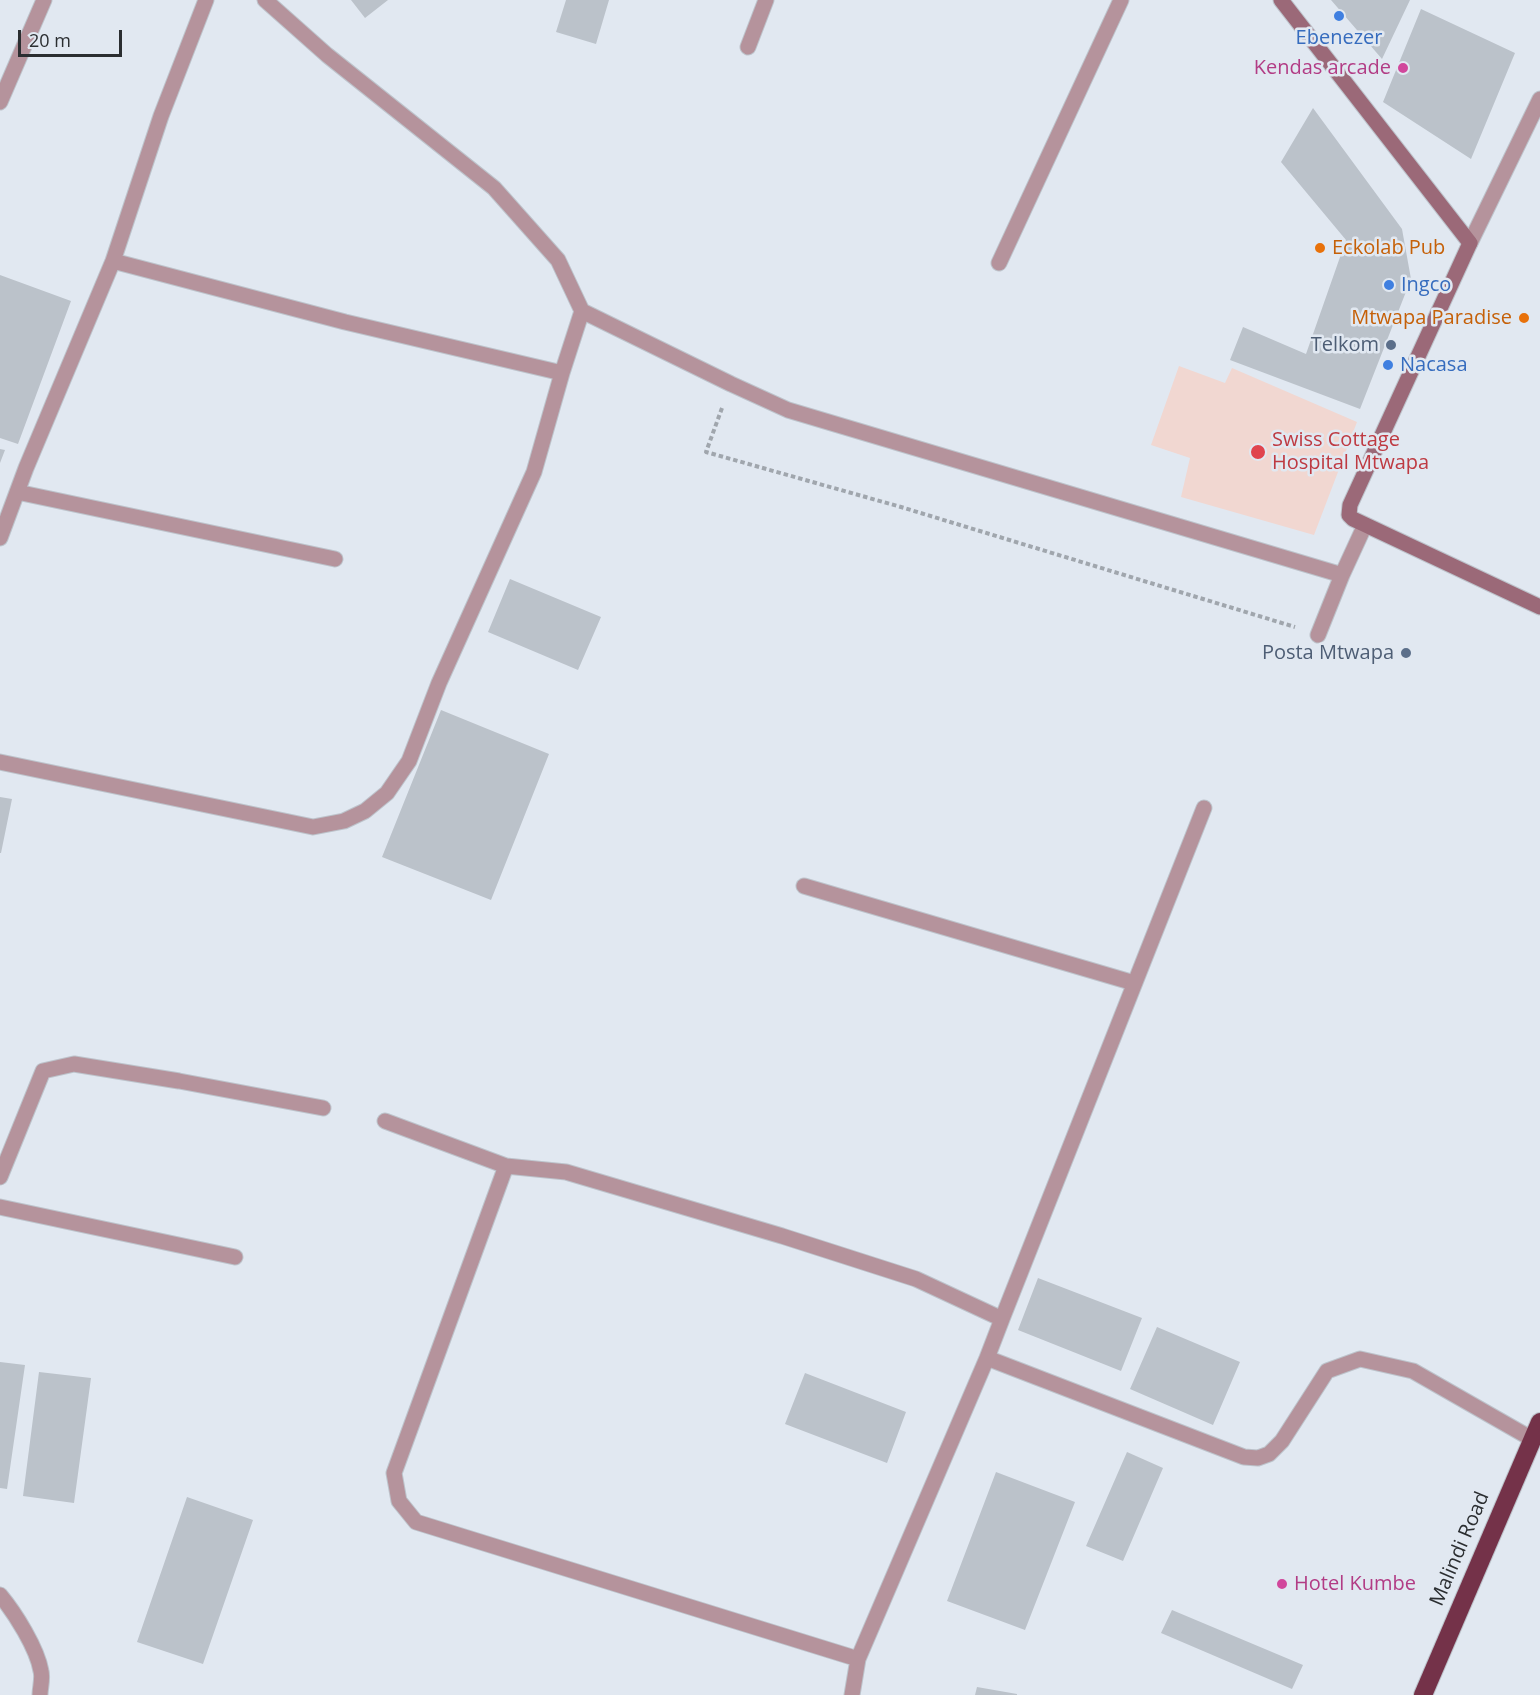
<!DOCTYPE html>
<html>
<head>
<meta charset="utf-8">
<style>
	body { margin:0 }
	#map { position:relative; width:1540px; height:1695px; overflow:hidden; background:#e1e8f1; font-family:"Open Sans",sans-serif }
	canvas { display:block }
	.scale { position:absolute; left:18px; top:30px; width:104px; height:27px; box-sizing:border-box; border:3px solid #2b2e31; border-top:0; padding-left:8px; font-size:18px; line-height:21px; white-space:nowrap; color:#2b2e31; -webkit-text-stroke:4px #e1e8f1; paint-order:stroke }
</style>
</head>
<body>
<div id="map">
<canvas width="1540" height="1695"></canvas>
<div class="scale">20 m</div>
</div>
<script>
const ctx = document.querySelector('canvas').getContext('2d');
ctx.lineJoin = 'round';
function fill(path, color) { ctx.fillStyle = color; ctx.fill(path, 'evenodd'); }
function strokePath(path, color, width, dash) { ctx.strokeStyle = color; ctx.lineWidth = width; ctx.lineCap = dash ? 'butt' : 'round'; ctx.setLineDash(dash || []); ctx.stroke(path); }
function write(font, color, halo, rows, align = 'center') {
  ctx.font = font + ' "Open Sans",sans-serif'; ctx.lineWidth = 5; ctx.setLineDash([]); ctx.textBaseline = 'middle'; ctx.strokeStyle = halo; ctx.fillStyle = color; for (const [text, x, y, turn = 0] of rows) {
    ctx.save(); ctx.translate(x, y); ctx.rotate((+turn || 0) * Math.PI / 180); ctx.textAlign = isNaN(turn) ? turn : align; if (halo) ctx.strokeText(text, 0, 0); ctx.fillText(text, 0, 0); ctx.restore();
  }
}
fill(new Path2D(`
	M 1179,366 L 1225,383 L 1232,368 L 1357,422 L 1314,535 L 1181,497 L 1190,458 L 1151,445 Z`), '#f1d7d1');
fill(new Path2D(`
	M 351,0 L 388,0 L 365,18 Z
	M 566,0 L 609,0 L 596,44 L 556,32 Z
	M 1331,0 L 1410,0 L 1382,59 Z
	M 1421,9 L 1515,53 L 1471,159 L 1383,102 Z
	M 1313,108 L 1402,229 L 1411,279 L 1360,409 L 1230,360 L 1243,327 L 1306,354 L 1346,240 L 1281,162 Z
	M 0,275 L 71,301 L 18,444 L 0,438 Z
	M 0,449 L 5,450 L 0,463 Z
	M 510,579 L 601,617 L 578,670 L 488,632 Z
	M 441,710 L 549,754 L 491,900 L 382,857 Z
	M 0,797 L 12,799 L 1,853 L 0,853 Z
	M 1038,1278 L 1142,1318 L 1121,1371 L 1018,1330 Z
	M 1157,1327 L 1240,1362 L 1213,1425 L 1130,1389 Z
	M 0,1362 L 25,1365 L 7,1489 L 0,1488 Z
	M 39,1372 L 91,1378 L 74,1503 L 23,1496 Z
	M 805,1373 L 906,1412 L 887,1463 L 785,1424 Z
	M 1127,1452 L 1163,1468 L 1123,1561 L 1086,1546 Z
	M 996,1472 L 1075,1502 L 1025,1630 L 947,1601 Z
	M 187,1497 L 253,1520 L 203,1664 L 137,1642 Z
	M 1172,1610 L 1303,1665 L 1292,1689 L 1161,1633 Z
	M 977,1687 L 1017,1694 L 1017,1695 L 975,1695 Z`), '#bbc2ca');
const lane = new Path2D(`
	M 804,886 L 1134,983
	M 0,1595 C 15,1613 37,1648 41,1671 C 43,1678 40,1688 40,1695`);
const street = new Path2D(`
	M 265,0 L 327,55 L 494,188 L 558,260 L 582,311 L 731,384 L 788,410 L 1342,575 L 1365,525
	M 748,47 L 766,0
	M 0,102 L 44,0
	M 1470,243 L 1540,99
	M 113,261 L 345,322 L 562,373
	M 999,263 L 1121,0
	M 17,492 L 335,559
	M 0,538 L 26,468 L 113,261 L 161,116 L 206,0
	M 1318,635 L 1342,575
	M 0,762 L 313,827 L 344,821 L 365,811 L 387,793 L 409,761 L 439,683 L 534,472 L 562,373 L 582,311
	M 385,1121 L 506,1166 L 566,1172 L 782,1236 L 916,1279 L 1002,1319 L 987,1358 L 858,1659 L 852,1695
	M 506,1166 L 394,1473 L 399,1501 L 416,1522 L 858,1659
	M 0,1177 L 43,1071 L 74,1064 L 179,1081 L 323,1108
	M 0,1207 L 235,1257
	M 1002,1319 L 1204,808
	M 987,1358 L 1244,1457 L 1258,1458 L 1269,1454 L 1282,1441 L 1327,1371 L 1360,1359 L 1413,1371 L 1532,1439`);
const secondary = new Path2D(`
	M 1281,0 L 1470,243 L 1350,505 L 1349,515 L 1353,519 L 1540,607`);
const highway = new Path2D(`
	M 1423,1695 L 1540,1422`);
strokePath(lane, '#bdc3cb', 17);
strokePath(street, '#bdc3cb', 17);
strokePath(secondary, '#bdc3cb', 17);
strokePath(highway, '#bdc3cb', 20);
strokePath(new Path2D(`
	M 722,408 L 706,452 L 901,507 L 1295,627`), '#a0a6ad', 4, [4.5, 3]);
strokePath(lane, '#b5939c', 15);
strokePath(street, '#b5939c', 15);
strokePath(secondary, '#9b6978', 15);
strokePath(highway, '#743249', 18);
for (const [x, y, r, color] of [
	[1339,16,6,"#3f7fe0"],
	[1403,68,6,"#d1479c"],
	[1320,248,6,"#e8710a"],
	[1389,285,6,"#3f7fe0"],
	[1524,318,6,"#e8710a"],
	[1391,345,6,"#5c6f8a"],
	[1388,365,6,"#3f7fe0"],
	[1258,452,8,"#e0444e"],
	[1406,653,6,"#5c6f8a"],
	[1282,1584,6,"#d1479c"]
]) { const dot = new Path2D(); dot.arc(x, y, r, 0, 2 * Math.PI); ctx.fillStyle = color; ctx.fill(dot); strokePath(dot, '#e1e8f1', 2); }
write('20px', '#366cbe', '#e1e8f1', [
	["Ebenezer",1339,38,"center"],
	["Ingco",1401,285],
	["Nacasa",1400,365]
], 'left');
write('20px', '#b23c85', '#e1e8f1', [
	["Kendas arcade",1391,68],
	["Hotel Kumbe",1294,1584,"left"]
], 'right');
write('20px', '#c56008', '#e1e8f1', [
	["Eckolab Pub",1332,248],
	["Mtwapa Paradise",1512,318,"right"]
], 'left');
write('20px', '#4e5e75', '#e1e8f1', [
	["Telkom",1379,345],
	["Posta Mtwapa",1394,653]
], 'right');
write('20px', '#be3a42', '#e1e8f1', [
	["Swiss Cottage",1272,440],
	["Hospital Mtwapa",1272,463]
], 'left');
write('20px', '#2b2e31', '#e1e8f1', [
	["Malindi Road",1460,1549,-67]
]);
</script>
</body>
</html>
